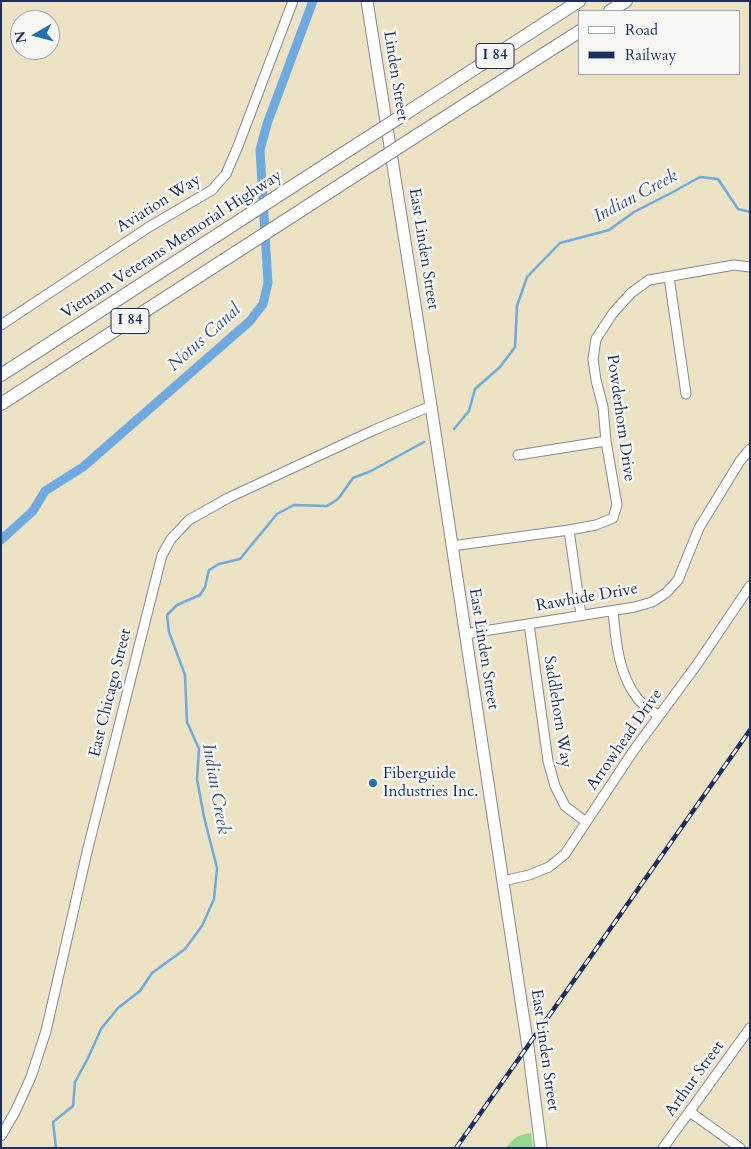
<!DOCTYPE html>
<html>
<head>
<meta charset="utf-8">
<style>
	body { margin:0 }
	#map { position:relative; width:751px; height:1149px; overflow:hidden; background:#ece3c5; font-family:Cardo,serif }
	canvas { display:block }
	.frame { position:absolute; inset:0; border:2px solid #1b2f5e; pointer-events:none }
	.legend { position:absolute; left:578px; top:10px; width:162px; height:65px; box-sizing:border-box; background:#f6f6f2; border:1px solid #9ea6b7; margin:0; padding:6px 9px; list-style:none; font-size:15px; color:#1b2f5e }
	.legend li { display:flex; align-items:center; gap:10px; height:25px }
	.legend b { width:25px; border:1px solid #9ea6b7 }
	.north { position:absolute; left:10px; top:10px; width:50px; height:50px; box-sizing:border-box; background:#f6f6f2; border:1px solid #9ea6b7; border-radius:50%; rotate:262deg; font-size:14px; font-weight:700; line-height:20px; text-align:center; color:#1b2f5e }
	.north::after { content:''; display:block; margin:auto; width:18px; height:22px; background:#1f6fb2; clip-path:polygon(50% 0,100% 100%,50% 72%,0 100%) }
</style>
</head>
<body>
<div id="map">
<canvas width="751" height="1149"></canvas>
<div class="frame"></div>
<ul class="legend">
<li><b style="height:6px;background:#fff"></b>Road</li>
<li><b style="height:6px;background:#1b2f5e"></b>Railway</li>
</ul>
<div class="north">N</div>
</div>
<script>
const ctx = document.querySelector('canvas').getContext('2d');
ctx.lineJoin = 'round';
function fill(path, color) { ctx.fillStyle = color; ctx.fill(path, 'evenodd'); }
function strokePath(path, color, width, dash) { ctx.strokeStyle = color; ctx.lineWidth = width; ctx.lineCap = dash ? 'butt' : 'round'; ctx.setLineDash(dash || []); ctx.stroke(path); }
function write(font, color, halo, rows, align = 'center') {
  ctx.font = font + ' Cardo,serif'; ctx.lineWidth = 5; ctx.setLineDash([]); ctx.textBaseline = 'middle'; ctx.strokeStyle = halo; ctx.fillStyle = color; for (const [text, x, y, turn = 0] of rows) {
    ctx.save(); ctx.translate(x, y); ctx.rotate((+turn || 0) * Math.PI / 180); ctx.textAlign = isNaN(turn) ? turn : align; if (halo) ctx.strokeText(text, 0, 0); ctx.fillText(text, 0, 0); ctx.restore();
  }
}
fill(new Path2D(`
	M 531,1133 L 533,1148 L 506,1148 C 514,1137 518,1135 531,1133 Z`), '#94d78f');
strokePath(new Path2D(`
	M 454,429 L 469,411 L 475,389 L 500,367 L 515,347 L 517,306 L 527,277 L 560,243 L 609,230 L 634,212 L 673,192 L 700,177 L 718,179 L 738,209 L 750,212
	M 56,1148 L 53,1122 L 73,1106 L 75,1082 L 88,1058 L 101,1029 L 118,1008 L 140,991 L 152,973 L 185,949 L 202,926 L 214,899 L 217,868 L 204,817 L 197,779 L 199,749 L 187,722 L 185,675 L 169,632 L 167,615 L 177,605 L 200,595 L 205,587 L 209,570 L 219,564 L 240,559 L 277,514 L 294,505 L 327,506 L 338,499 L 353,478 L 371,471 L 424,442`), '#6eaadf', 2.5);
strokePath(new Path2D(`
	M 1,540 L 33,511 L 45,491 L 83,467 L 250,321 L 263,304 L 268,283 L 260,150 L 267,124 L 313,1`), '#6eaadf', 9);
const minor = new Path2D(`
	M 669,277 L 686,394
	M 1,325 L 149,227 L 212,190 L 226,174 L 238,146 L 293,1
	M 518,455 L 606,441
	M 569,530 L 581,615
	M 452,546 L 569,530 L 596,525 L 613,518 L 617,505 L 606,441 L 603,407 L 596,380 L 593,359 L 596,339 L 613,313 L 631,293 L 649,280 L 734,265 L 750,267
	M 613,611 C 616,641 618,674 638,699 C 643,705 652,711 659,716
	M 529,624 L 548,761 L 555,786 L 565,806 L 586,822
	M 465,634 L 635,607 L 652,602 L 666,593 L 678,580 L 699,528 L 740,461 L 750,449
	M 503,881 L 529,875 L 549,867 L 565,854 L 634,750 L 698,663 L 750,586
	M 690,1112 L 740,1148
	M 1,1136 L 15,1112 L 31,1077 L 46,1031 L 87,852 L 162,555 L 171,539 L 189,520 L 228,498 L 374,430 L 431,406
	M 663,1148 L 750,1028`);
const major = new Path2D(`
	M 367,1 L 431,406 L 529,1054 L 541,1148`);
const highway = new Path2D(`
	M 610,11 L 626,1
	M 411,110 L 579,1
	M 416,136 L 580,31
	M 1,375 L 361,142
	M 1,404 L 365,169`);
strokePath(minor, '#848992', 11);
strokePath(major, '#848992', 13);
strokePath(highway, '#848992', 14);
strokePath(minor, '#fff', 9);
strokePath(major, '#fff', 11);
strokePath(highway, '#fff', 12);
const rail = new Path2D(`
	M 456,1148 L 750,730`);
strokePath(rail, '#1b2f5e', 4.5);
strokePath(rail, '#f6f6f2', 2.5, [8]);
const highwayBridge = new Path2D(`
	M 361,142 L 411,110
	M 365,169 L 416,136`);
strokePath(highwayBridge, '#848992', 14, []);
strokePath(highwayBridge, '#fff', 12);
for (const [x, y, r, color] of [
	[373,783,5,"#1f6fb2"]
]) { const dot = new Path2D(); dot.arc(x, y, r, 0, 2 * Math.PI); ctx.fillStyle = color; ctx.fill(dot); strokePath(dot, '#f6f6f2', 2); }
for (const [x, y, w] of [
	[495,56,38],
	[130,321,38]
]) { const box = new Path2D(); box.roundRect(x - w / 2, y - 12.5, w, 25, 4); ctx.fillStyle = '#f6f6f2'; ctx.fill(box); strokePath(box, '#1b2f5e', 1); }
write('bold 15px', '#1b2f5e', null, [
	["I 84",495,56],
	["I 84",130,321]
]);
write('16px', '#1b2f5e', '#f6f6f2', [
	["Linden Street",395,76,81],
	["Aviation Way",159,204,-32],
	["Vietnam Veterans Memorial Highway",172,245,-33],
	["East Linden Street",423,249,81],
	["Powderhorn Drive",620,418,82],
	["Rawhide Drive",587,598,-10],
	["East Linden Street",483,649,81],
	["East Chicago Street",111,693,-76],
	["Saddlehorn Way",557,712,81],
	["Arrowhead Drive",625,740,-55],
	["East Linden Street",544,1050,82],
	["Arthur Street",695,1079,-54]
]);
write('16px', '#1b2f5e', '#f6f6f2', [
	["Fiberguide",383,774],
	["Industries Inc.",383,792]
], 'left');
write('italic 18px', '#345485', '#f6f6f2', [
	["Indian Creek",636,197,-28],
	["Notus Canal",205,338,-42],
	["Indian Creek",215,789,80]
]);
</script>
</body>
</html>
